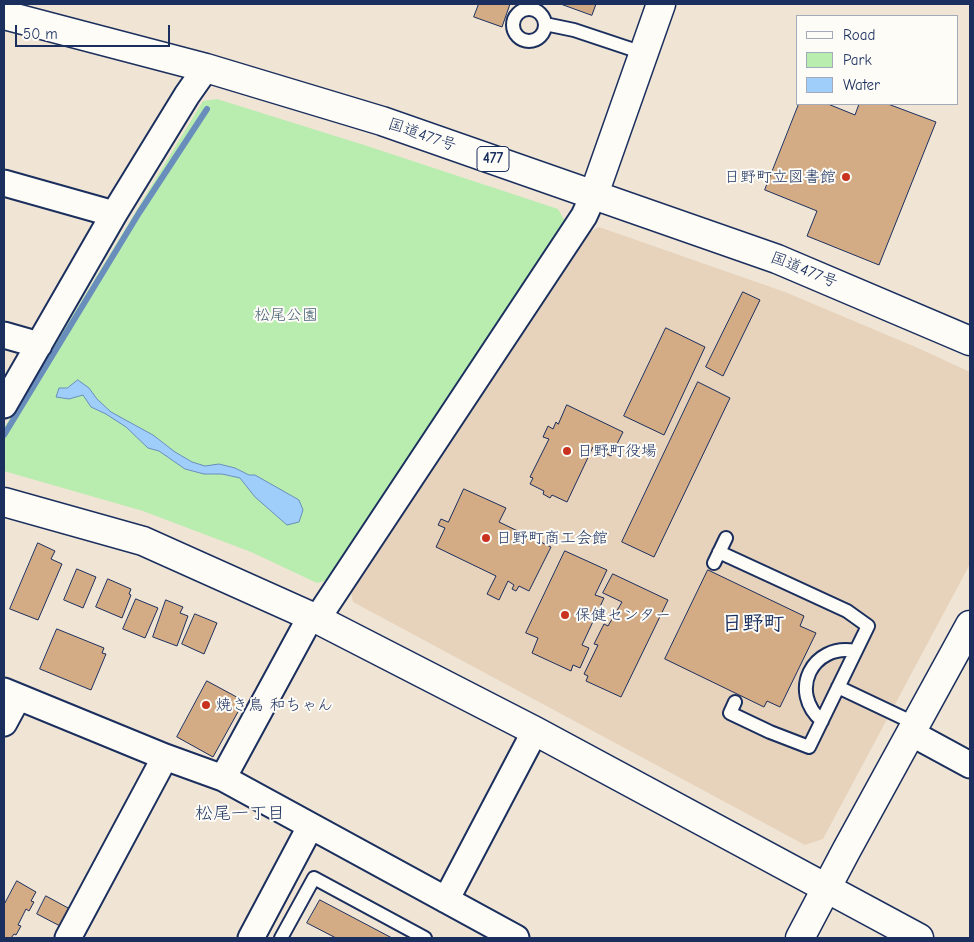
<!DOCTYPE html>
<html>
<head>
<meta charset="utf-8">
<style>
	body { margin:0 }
	#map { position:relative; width:974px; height:942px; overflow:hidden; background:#f0e4d4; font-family:"Comic Neue",sans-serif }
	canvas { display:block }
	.frame { position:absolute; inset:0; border:5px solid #1b2f5e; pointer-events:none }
	.legend { position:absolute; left:796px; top:15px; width:162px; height:90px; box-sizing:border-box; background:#fdfcf7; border:1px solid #a3aaba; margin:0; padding:6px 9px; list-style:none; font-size:15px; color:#1b2f5e }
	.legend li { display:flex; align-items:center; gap:10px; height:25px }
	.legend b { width:25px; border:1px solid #a3aaba }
	.scale { position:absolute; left:15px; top:25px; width:155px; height:22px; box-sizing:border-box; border:2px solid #1b2f5e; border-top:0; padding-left:6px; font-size:15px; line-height:18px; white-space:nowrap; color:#1b2f5e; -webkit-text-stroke:4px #fdfcf7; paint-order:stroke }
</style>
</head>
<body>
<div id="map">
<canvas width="974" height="942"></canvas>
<div class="frame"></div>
<ul class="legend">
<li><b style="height:6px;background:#fdfcf7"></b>Road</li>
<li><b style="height:14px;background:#b8edaf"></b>Park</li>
<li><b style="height:14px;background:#9fcefb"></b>Water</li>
</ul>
<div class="scale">50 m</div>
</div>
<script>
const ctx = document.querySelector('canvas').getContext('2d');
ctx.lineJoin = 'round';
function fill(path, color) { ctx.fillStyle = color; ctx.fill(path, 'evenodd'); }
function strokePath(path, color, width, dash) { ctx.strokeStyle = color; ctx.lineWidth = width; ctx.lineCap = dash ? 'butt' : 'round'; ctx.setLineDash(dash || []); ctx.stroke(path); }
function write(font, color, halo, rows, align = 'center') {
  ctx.font = font + ' "Comic Neue","Klee One",sans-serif'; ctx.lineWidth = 4; ctx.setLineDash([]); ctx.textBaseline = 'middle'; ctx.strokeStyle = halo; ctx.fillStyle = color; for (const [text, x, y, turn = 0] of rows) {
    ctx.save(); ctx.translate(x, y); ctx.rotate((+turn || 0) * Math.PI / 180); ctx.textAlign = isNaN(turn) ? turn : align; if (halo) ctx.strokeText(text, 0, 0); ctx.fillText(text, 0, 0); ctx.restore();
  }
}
fill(new Path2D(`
	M 599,227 L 785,292 L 918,348 L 970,372 L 970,564 L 823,839 L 805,845 L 353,602 L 351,591 L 530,307 L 588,233 Z`), '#e7d3bc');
fill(new Path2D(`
	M 217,99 L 364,145 L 558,209 L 566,223 L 331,579 L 317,583 L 251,552 L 143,511 L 4,471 L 4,428 L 203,101 Z`), '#b8edaf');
const water = new Path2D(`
	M 78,380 L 89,388 L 97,399 L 111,412 L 153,435 L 175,452 L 192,462 L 205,466 L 219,464 L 235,468 L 249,475 L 255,475 L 299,500 L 303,510 L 299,522 L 287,525 L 255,497 L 240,478 L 222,474 L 204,474 L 185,469 L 159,451 L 148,448 L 126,427 L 106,414 L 91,407 L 83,395 L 69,399 L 56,397 L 59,388 L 67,388 Z`);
fill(water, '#9fcefb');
strokePath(water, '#6a8ebc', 1);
strokePath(new Path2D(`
	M 4,435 L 139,213 L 207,109`), '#6a8ebc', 6);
const building = new Path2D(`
	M 479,4 L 510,4 L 502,27 L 474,17 Z
	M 561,4 L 596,4 L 592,15 Z
	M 799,104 L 828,104 L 855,115 L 859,104 L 888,104 L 936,122 L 879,265 L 807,236 L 817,211 L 765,190 Z
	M 743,292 L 760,300 L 723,376 L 706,367 Z
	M 666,328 L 705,347 L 664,435 L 624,416 Z
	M 698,382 L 730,398 L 654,557 L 622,542 Z
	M 567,405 L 623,432 L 611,456 L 593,447 L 567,502 L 552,495 L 550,498 L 543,494 L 544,491 L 530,484 L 533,478 L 530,477 L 549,439 L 543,437 L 548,426 L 553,429 L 556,422 L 558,424 Z
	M 464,489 L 506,508 L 499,522 L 551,547 L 529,591 L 519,586 L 516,591 L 512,589 L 514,585 L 508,581 L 499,600 L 487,594 L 496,576 L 436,547 L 445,528 L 438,525 L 441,519 L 448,522 Z
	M 38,543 L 55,551 L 51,559 L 62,564 L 38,620 L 10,609 Z
	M 565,551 L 607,570 L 595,595 L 604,598 L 582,645 L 589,648 L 580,668 L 573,665 L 571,671 L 532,653 L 538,638 L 526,633 Z
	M 77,569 L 96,577 L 83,608 L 64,600 Z
	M 708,570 L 804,616 L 800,626 L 816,633 L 780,707 L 767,701 L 764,707 L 665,659 Z
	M 613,574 L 668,600 L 621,697 L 586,681 L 588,676 L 584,674 L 598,645 L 594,644 L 604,624 L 608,626 L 622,602 L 603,593 Z
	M 108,579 L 131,589 L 129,594 L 131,595 L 122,618 L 96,607 Z
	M 136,599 L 158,608 L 145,638 L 123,629 Z
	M 166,600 L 183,607 L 180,613 L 188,616 L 177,646 L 153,637 Z
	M 195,614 L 217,623 L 204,654 L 182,644 Z
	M 57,629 L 104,648 L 102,653 L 106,654 L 91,690 L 40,669 Z
	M 207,681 L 244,701 L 213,757 L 177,737 Z
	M 17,881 L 36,892 L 31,901 L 34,902 L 29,911 L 26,909 L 18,925 L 21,926 L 16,935 L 14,934 L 11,938 L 4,938 L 4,905 Z
	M 46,896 L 70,909 L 60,926 L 37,914 Z
	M 320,900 L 392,938 L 336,938 L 307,923 Z`);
fill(building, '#d3ab84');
strokePath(building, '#1b2f5e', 1);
const lane = new Path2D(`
	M513 25a16 16 0 1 1 32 0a16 16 0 1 1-32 0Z
	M 545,24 L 574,30 L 643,53
	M 719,552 L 847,611 L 868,626 L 809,747 L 770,732 L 730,713 L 735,702
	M 714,563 L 726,538
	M 838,687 L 916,724
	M 822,721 C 788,692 812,643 855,651
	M 281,938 L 314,878 L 425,938`);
const street = new Path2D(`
	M 4,183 L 114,214
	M 4,335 L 39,345
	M 4,405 L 114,214 L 187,95 L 206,68
	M 317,619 L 584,216 L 594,194
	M 4,691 L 165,757 L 223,778 L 516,938
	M 4,723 L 18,697
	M 911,733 L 970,765
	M 223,778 L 311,616
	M 446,900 L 535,731
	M 68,938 L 165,757
	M 251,938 L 310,827`);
const secondary = new Path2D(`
	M 594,194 L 661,4
	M 4,502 L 143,541 L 317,619 L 535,731 L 919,938
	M 800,938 L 846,851 L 970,625`);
const highway = new Path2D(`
	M 4,15 L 206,68 L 382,121 L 777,259 L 970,341`);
strokePath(lane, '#1b2f5e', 16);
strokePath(street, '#1b2f5e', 29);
strokePath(secondary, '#1b2f5e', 31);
strokePath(highway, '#1b2f5e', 31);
strokePath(lane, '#fdfcf7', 12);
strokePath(street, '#fdfcf7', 25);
strokePath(secondary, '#fdfcf7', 28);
strokePath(highway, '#fdfcf7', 28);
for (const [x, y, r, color] of [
	[846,177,5,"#c8321e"],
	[567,451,5,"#c8321e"],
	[486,538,5,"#c8321e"],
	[565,615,5,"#c8321e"],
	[206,705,5,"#c8321e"]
]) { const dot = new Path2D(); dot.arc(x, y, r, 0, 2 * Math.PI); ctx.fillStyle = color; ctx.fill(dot); strokePath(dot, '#fdfcf7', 2); }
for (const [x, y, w] of [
	[493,159,32]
]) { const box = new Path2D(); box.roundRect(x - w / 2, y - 12.5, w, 25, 4); ctx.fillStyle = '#fdfcf7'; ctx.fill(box); strokePath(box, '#1b2f5e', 1); }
write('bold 15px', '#1b2f5e', null, [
	["477",493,159]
]);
write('16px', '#1b2f5e', '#fdfcf7', [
	["国道477号",422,135,19],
	["国道477号",804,270,22]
]);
write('16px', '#1b2f5e', '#fdfcf7', [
	["日野町立図書館",836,177,"right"],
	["日野町役場",577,451],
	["日野町商工会館",496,538],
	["保健センター",575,615],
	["焼き鳥 和ちゃん",216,705]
], 'left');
write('16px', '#425e72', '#fdfcf7', [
	["松尾公園",286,315]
]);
write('18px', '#1b2f5e', '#fdfcf7', [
	["松尾一丁目",240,814]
]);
write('bold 21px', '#1b2f5e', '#fdfcf7', [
	["日野町",753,624]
]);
</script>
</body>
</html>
